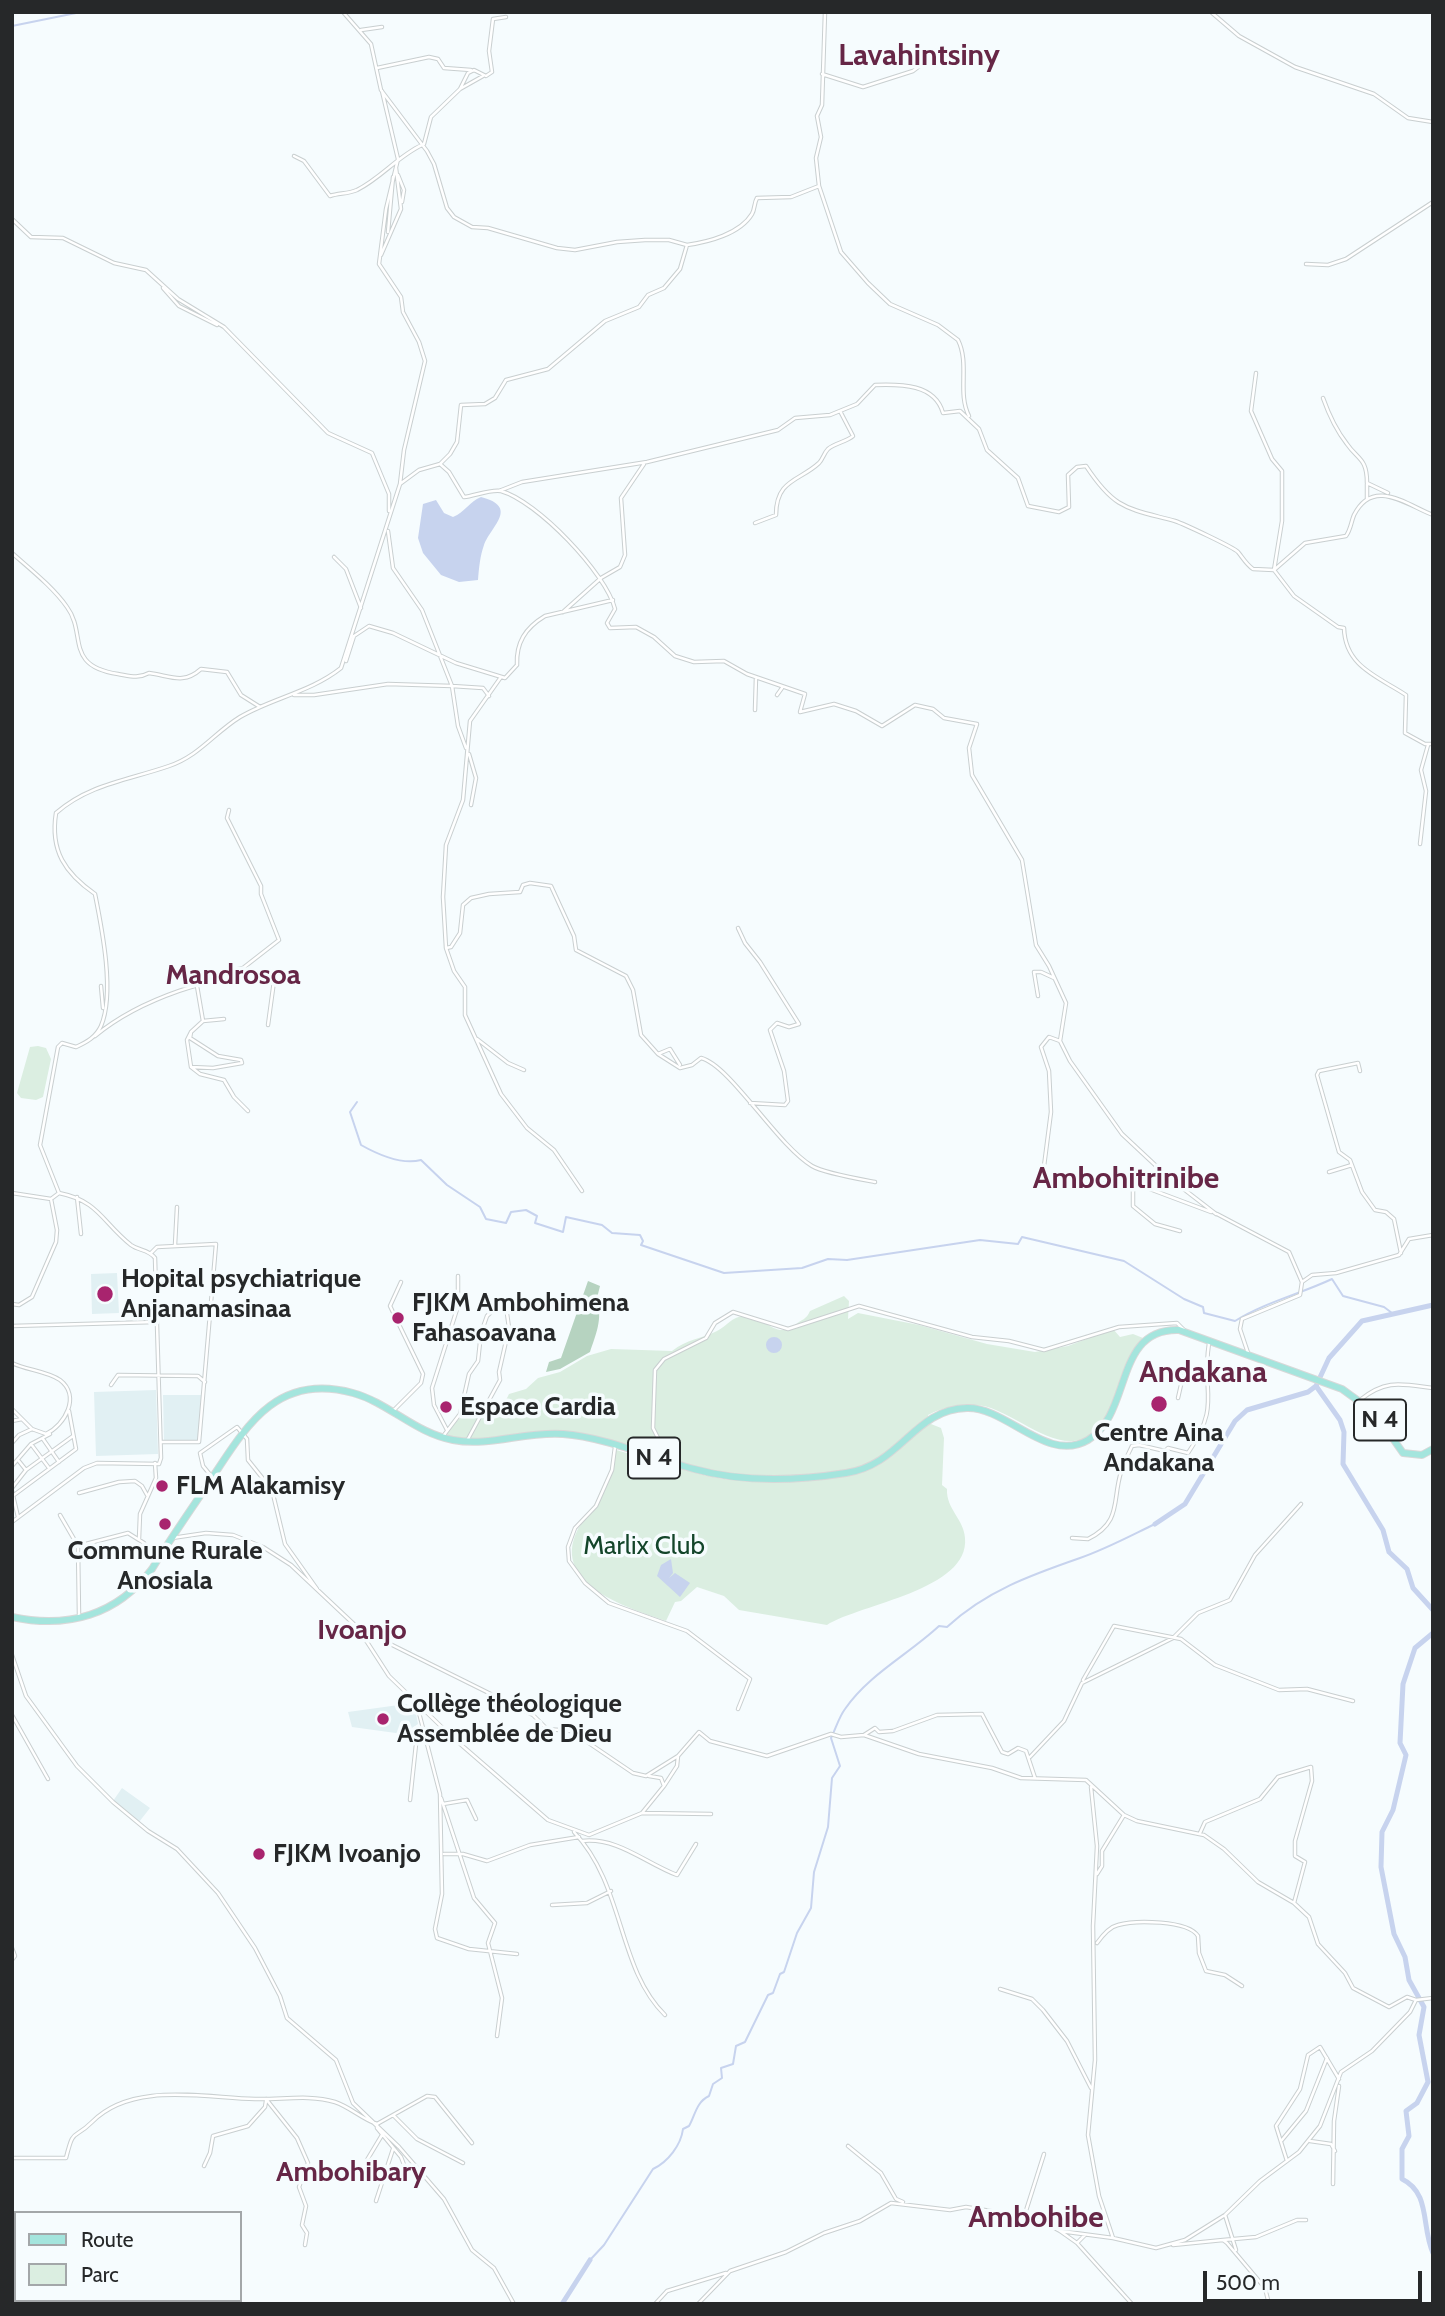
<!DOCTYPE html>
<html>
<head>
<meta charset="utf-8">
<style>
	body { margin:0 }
	#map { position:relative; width:1445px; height:2316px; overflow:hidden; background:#f6fcfe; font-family:Cabin,sans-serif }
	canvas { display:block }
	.frame { position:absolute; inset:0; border:14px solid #262829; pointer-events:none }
	.legend { position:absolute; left:14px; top:2211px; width:228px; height:91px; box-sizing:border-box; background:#f6fcfe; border:2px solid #a3a7a9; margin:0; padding:9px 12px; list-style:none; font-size:21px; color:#262829 }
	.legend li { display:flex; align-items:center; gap:14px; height:35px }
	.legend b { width:35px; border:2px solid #a3a7a9 }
	.scale { position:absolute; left:1203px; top:2271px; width:219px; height:32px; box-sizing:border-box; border:4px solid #262829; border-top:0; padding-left:9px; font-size:21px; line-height:24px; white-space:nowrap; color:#262829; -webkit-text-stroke:5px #f6fcfe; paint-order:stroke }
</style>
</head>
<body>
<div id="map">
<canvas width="1445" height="2316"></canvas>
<div class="frame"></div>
<ul class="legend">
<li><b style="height:9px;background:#a4e5dd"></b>Route</li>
<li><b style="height:19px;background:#dbeee1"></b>Parc</li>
</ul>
<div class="scale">500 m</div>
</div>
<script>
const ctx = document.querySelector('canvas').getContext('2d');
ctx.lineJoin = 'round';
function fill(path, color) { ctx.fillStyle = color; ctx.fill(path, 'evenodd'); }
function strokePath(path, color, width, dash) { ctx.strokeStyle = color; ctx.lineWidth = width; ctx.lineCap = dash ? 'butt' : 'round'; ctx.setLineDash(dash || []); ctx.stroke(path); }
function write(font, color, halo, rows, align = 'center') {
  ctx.font = font + ' Cabin,sans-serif'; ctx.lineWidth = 7; ctx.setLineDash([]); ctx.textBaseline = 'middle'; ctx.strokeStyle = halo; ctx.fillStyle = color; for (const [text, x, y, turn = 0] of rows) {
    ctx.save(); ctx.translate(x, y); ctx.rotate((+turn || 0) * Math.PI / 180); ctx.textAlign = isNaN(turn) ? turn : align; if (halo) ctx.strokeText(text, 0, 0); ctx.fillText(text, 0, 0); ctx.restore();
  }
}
fill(new Path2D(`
	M 117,1273 L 119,1313 L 92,1314 L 91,1274 Z
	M 156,1390 L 158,1454 L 96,1456 L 94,1392 Z
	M 163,1395 L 204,1395 L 198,1441 L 164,1441 Z
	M 406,1704 L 415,1709 L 418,1724 L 403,1734 L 352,1727 L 348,1712 Z
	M 122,1788 L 150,1808 L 139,1822 L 113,1801 Z`), '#e1f0f3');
fill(new Path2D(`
	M 38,1046 L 46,1048 L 51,1059 L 43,1097 L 36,1100 L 21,1098 L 17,1093 L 30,1047 Z
	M 844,1296 L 849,1301 L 848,1319 L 858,1313 L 919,1325 L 987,1344 L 1035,1352 L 1068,1346 L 1113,1329 L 1120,1337 L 1133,1334 L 1143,1338 C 1122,1365 1120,1409 1094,1432 C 1059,1463 1011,1405 975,1405 C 958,1405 943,1407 928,1415 L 931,1424 L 941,1428 L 944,1438 L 942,1485 L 947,1489 C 946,1509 964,1519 965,1538 C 970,1590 860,1604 827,1625 L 739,1610 L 724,1596 L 697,1587 L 681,1601 L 675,1602 L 666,1621 C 630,1608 551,1586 577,1531 C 581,1521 591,1515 597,1506 C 607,1488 612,1469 616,1450 C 639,1456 727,1486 744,1479 C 681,1468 619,1439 555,1434 C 518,1432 479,1448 443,1433 L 466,1413 L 479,1410 L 481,1416 C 495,1412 503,1408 509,1394 L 526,1389 L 538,1378 L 560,1372 L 587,1356 L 611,1349 L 672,1351 C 687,1339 701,1339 717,1331 C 727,1326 733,1315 746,1316 C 766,1317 776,1340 795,1325 C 802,1319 806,1320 810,1311 Z`), '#dbeee1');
fill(new Path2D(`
	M 588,1281 L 600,1286 L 596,1302 C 604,1316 595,1337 590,1352 L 560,1369 L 546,1372 L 549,1362 L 561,1358 Z`), '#b6d3c0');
fill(new Path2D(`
	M 481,497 C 519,507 492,525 484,545 C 480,556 479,568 478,580 L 459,582 L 441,575 L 423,553 L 418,538 L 423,504 L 436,500 L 444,513 L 453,517 C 465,512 469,502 481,497 Z
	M766 1345a8 8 0 1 1 16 0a8 8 0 1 1-16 0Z
	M 671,1559 L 673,1573 L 669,1578 L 675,1573 L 690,1583 L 680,1597 L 657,1576 L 661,1565 Z`), '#c7d3ee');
strokePath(new Path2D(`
	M 12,26 L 81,12
	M 357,1102 L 350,1112 L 361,1145 C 377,1154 402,1165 421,1160 L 447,1185 L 480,1207 L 486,1219 L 506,1223 L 511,1212 L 526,1210 L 537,1216 L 535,1223 L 563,1232 L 566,1217 L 602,1225 L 612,1233 L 640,1235 L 643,1241 L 641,1245 L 724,1273 L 802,1268 L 828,1259 L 847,1260 L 980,1240 L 1018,1244 L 1022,1237 L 1124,1261 L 1184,1299 L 1203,1307 L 1204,1313 L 1235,1321 C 1266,1302 1300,1294 1332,1279 L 1343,1296 L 1384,1307 L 1392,1313
	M 590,2260 L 604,2245 L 653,2169 C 668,2162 681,2145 683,2129 L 689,2126 C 695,2116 696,2102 709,2096 L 713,2084 L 722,2078 L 721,2068 L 733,2064 L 736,2046 L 745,2042 L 768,1995 L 773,1993 L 780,1974 L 784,1972 L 797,1933 L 811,1908 L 814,1872 L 828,1827 L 832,1778 L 840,1766 L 831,1738 C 836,1728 839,1717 845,1709 C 868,1675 909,1654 939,1626 L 947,1627 C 986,1591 1031,1575 1080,1558 C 1106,1549 1130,1536 1155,1524`), '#c7d3ee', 2);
strokePath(new Path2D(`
	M 1316,1386 L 1340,1420 L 1344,1432 L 1343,1464 L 1383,1530 L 1389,1552 L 1407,1569 L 1413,1588 L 1433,1610
	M 1155,1524 L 1185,1504 L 1235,1421 L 1247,1410 L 1308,1392 L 1316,1386 L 1329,1358 L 1362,1321 L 1433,1305
	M 1433,1633 L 1415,1648 L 1403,1684 L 1400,1743 L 1406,1755 L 1393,1810 L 1382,1832 L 1381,1867 L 1394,1934 L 1405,1957 L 1409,1980 L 1424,2007 L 1419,2035 L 1428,2082 L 1417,2103 L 1406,2111 L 1409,2136 L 1402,2149 L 1402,2179 C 1431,2193 1421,2227 1433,2253
	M 562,2304 L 590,2260`), '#c7d3ee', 5);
const minor = new Path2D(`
	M 1211,12 L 1239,36 L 1295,67 L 1374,94 L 1408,118 L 1433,122
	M 361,30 L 382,27
	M 377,68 L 429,57 L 438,59 L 444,68 L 471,70
	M 822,74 L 863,87 L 913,71 L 930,58 L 952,64
	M 460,89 L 483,76
	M 382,91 L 398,159 L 386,209 L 379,264 L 401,297 L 403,312 L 419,342 L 425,361 L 404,450 L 400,484
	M 424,144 L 431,117 L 460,89 L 468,73 L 474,70 L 486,76 L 492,72 L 489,51 L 493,19 L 506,17
	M 294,156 L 304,161 L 330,196 C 339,193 348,194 357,190 C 381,178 398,156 422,145
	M 398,175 L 404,190 L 402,202
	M 819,186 L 841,252 L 868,283 L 890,304 L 938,325 L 958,340 C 970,364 957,393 969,416
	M 12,219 L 31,237 L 63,238 L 114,263 L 146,270 L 178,299 L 224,327 L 328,433 L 372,453 L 389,494 L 389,511
	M 388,232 L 393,177
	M 687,245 C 708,242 740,234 752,214 C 755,209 754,203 757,198 L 791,197 L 819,186 L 816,158 L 821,137 L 817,116 L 822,105 L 825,12
	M 381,255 L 401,209 L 396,168
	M 1306,264 L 1328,265 L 1346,259 L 1433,202
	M 163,288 L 179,306 L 217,325
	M 1256,373 L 1251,411 L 1272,459 L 1282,471 L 1282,521 L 1274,570 L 1294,596 L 1338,627 L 1344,628 C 1345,667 1379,677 1406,695 L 1405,733 L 1425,744 L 1433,744
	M 1323,398 C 1329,415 1336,430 1347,444 C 1358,460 1367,458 1367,483 L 1388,493
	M 440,464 L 449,472 L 464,497 C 474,496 491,489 501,491 C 537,501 606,573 615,609 L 607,623 L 610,628 L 636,627 L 654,637 L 675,656 L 694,662 L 724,661 L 747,674 L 805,694 L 800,712 L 834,704 L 856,711 L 882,726 L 915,705 L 933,709 L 944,718 L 977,724 L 969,748 L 972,775 L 1022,860 L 1036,945 L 1049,966 L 1066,1003 L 1060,1041 L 1070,1061 L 1122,1134 L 1168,1177 L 1216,1214
	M 1367,484 L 1367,499
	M 499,491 L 522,482 L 647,462 L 778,430 L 795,418 L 830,415 L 857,404 L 875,385 C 901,384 935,384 943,413 L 960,411 L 979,429 L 987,450 L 1018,478 L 1028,506 L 1059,512 L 1069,507 L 1068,475 L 1077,467 L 1086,466 C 1115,510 1127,508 1175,521 C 1184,524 1233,547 1238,552 C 1243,558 1246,564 1253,569 L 1274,570 L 1305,543 L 1346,536 C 1351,529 1351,522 1354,515 C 1373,477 1407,505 1433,515
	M 755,523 L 776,515 C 776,479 800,481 819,463 C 823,459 824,453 828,449 C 835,443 846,442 853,436 L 840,411
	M 388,531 L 393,568 L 422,610 L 452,686 L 483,688 L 489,696
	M 12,553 C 30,569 53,587 67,607 C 87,634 64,666 118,674 C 130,676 138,679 149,673 C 171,676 183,685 201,669 L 227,672 L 241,695 L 260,707
	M 334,557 L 346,569 L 361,608
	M 563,612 L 601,578 L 620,567 L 625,555 L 621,498 L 644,464
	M 346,661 L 354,636 L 369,626 L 393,633 L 456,663 L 505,678 L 517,665 C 516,643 525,628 545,616 L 613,600
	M 501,677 L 470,721 L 463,800 L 446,845 L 443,897 L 446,948 L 451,947 L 460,933 L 463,905 L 471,898 L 489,894 L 520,892 L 523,885 L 530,883 L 551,886 L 574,936 L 576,950 L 626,976 L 633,990 L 641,1035 L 658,1054 L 680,1068 L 692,1065 L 701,1058 C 730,1065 777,1145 812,1166 C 824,1173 859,1179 875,1182
	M 294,695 L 314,695 L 388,684 L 452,686 L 458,726 L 466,748
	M 777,695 L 782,688
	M 755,710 L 756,677
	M 469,754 L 476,778 L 471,805
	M 1420,844 L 1426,791 L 1421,770 L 1428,745
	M 738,928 L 745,943 L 760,962 L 799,1024 L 789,1027 L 777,1023 L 770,1030 L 784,1071 L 788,1101 L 785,1105 L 750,1103
	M 446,948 L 454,971 L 465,987 L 465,1015 L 501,1094 L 527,1128 L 554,1150 L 582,1191
	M 224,979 L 229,971 L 243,968 L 279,940 L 261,894 L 261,886 L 227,818 L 229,810
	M 101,986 L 103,1008
	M 197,986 L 203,1021 L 191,1032 L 190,1038 L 218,1056 L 241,1060 L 242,1063 L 213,1068 L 191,1067 L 200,1074 L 224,1080 L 234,1097 L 248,1111
	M 1038,996 L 1034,972 L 1041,972 L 1054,978
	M 203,1021 L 224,1019
	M 191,1032 L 187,1040 L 191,1067
	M 95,1036 C 136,1002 219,969 273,978 L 274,981 L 268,1025
	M 477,1039 L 508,1063 L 524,1070
	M 1060,1041 L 1049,1037 L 1041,1047 L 1049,1071 L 1051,1112 L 1043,1174 L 1072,1182 L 1139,1185 L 1211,1212
	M 658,1054 L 670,1049 L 680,1065
	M 1360,1071 L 1358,1063 L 1319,1071 L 1317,1075 L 1339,1152 L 1350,1160 L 1362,1192 L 1375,1210 L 1386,1212 L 1394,1219 L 1401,1253
	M 1329,1172 L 1352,1165
	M 1133,1185 L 1133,1206 L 1155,1224 L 1180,1231
	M 12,1193 L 51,1199 L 59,1193
	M 77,1197 L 81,1234
	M 1217,1214 L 1289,1252 L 1302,1282 L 1300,1295 L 1242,1319 L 1240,1329 L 1248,1353
	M 175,1245 L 177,1207
	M 151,1253 L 157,1247 L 216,1244 L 199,1442 L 161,1442
	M 1302,1282 L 1312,1275 L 1336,1273 L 1399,1255 L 1409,1239 L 1433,1235
	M 12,1304 L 19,1305 L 32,1297 L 56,1242 L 57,1230 L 51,1199
	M 12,1326 L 156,1322
	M 12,1363 C 26,1370 47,1371 60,1380 C 81,1396 65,1425 46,1434 L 32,1429 L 12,1409
	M 111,1385 L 118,1375 L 198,1376 L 205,1382
	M 1178,1398 L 1183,1376 L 1206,1375
	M 1360,1400 C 1386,1379 1401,1384 1433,1388
	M 393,1411 L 421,1383 L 423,1374 L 390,1306 L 401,1282
	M 12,1421 L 22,1419
	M 447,1430 L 434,1405 L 432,1388 L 458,1306 L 458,1276
	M 444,1435 L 460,1414 L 469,1374 L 478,1361 L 481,1333 L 487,1316 L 505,1299
	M 43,1439 L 59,1462
	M 468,1439 L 500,1380 L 499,1372 L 509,1328 L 505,1299
	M 12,1443 L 19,1435 L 32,1429
	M 31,1444 L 49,1468
	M 615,1447 L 612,1470 L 596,1506 L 575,1528 L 568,1547 L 569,1561 L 585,1583 L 609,1603 L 687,1631 L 750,1679 L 738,1709
	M 658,1457 L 659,1440 L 653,1428 L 655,1370 L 664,1359 L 706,1338 L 715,1323 L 733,1312 L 788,1329 L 859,1306 L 972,1337 L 1009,1341 L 1044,1350 L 1119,1327 L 1177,1323 L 1184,1330
	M 18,1460 L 26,1470
	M 12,1466 L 31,1444 L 50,1434
	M 212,1477 L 203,1466 L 200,1453 L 237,1427 L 247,1439 L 248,1460 L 272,1490 L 285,1544 L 317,1589
	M 12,1488 L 26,1470 L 73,1436
	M 12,1491 L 18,1517
	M 79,1493 L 119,1482 L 135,1481 L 142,1486 L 147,1495
	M 14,1495 L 76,1449 L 69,1411
	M 60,1515 L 78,1546
	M 12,1522 L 84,1468 L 97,1463 L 159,1464 L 161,1458 L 155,1258 C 148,1249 139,1251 131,1245 C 102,1222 99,1201 59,1193 L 40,1145 L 58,1047 L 62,1043 L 76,1047 C 87,1042 96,1037 101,1026 C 115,993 102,929 95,894 C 65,873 50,851 56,813 C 89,784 129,780 169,766 C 199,756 214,733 240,717 C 272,698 311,692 341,668 L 400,484 L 419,470 L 440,464 L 450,454 L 457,442 L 461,405 L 485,404 L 495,398 L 506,380 L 548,369 L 605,321 L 639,307 L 648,295 L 664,288 L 680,269 L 687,245 L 669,240 L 645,240 L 617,242 L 575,250 L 557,248 L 488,228 L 472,227 L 454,217 L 447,208 L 434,164 L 427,151 L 381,90 L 371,44 L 343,12
	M 172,1538 L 206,1533 L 233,1535 L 263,1547 L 291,1565 L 358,1628 L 389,1676 L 451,1736 L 548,1820 L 589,1835 L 642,1813 L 664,1786 L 661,1778 L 649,1776
	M 1072,1538 L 1088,1539 C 1122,1522 1112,1501 1121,1472 C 1123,1463 1128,1455 1132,1446 L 1139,1445 L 1165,1451 L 1168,1448 L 1188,1453 C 1222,1403 1201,1394 1209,1343
	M 139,1539 L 140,1514 L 156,1478 L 155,1463
	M 79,1615 L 78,1546 L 128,1533 L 144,1543 L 157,1561
	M 358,1628 L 533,1715 L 547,1729 L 571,1731 L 633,1773 L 646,1776 L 678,1756 L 699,1732 L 710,1741 L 767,1756 L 831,1734 L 841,1737 L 864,1735 L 919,1754 L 992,1768 L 1021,1778 L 1086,1780 L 1124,1815 L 1137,1821 L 1204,1835 L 1224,1849 L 1258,1882 L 1294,1903 L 1309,1917 L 1318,1944 L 1345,1973 L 1353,1988 L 1389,2007 L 1407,1997 L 1416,2000
	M 12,1655 L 26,1696 L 77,1766 L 113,1802 L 148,1831 L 177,1849 L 218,1893 L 255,1948 L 280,1996 L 287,2018 L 336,2060 L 353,2103 L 399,2147 L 444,2199 L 472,2250 L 494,2268 L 514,2304
	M 1083,1680 L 1114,1626 L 1181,1639 L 1215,1665 L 1279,1690 L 1307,1689 L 1353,1701
	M 417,1705 L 440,1794 L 442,1894 L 435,1929 L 437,1938 L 469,1949 L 517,1954
	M 12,1715 L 48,1779
	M 864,1735 L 875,1728 L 879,1732 L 893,1731 L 937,1715 L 982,1714 L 1002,1752 L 1008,1754 L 1018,1748 L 1026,1751 L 1035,1778
	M 1030,1757 L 1064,1721 L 1082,1683 L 1173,1638 L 1198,1613 L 1230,1600 L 1255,1555 L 1301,1504
	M 664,1786 L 677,1766 L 678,1756
	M 1091,1787 L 1097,1846 L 1093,1926 L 1095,2060 L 1088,2135 L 1099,2196 L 1113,2238
	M 441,1798 L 474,1898 L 495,1923 L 488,1943 L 502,1998 L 497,2036
	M 410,1800 L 417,1735 L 423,1731
	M 443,1804 L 467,1800 L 476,1819
	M 642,1813 L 711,1814
	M 574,1832 C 625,1886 617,1968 665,2015
	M 1200,1833 L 1205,1822 L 1260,1799 L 1278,1777 L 1311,1767 L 1312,1781 L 1295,1841 L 1295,1856 L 1305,1862 L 1294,1903
	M 582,1841 C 618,1837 645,1863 677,1875 L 696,1844
	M 444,1854 L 463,1854 L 487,1861 L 530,1845 L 579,1837
	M 1097,1874 L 1102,1866 L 1102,1851 L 1124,1815
	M 552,1905 L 587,1903 L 611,1891
	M 1097,1943 C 1102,1936 1109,1927 1118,1925 C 1135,1920 1188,1920 1198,1936 L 1199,1953 L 1206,1971 L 1225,1975 L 1242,1986
	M 12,1948 L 15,1956 L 12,1960
	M 1000,1989 L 1032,1999 L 1043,2010 L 1067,2041 L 1091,2088
	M 266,2099 L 297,2138 L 308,2163 L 299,2187 L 306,2206 L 302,2225 L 307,2233 L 305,2245
	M 394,2116 L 417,2139 L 463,2163
	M 377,2124 L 377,2128 L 401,2157 L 408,2175
	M 1282,2140 L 1306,2111 L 1327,2058
	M 1310,2141 L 1331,2144 L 1335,2151
	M 848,2146 L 881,2173 L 896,2199 L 903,2202
	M 12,2158 L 66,2158 C 74,2126 73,2141 92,2122 C 132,2081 205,2098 255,2099 C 281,2100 309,2094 335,2102 C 350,2107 362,2119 377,2124 L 427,2096 L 435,2097 L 472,2143
	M 367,2160 L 382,2135
	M 1287,2161 L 1276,2126 L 1300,2089 L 1308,2055 L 1320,2047 L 1339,2079
	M 204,2166 L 210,2153 L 213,2136 L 248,2126 L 265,2107 L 266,2101
	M 1333,2184 L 1334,2121 L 1339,2086
	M 376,2201 L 393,2149
	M 1225,2215 L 1236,2250
	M 1024,2217 L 1044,2154
	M 1060,2231 L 1077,2243
	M 1085,2235 L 1077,2243 L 1132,2304
	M 1223,2240 L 1256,2237 L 1297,2220 L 1306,2220
	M 1173,2245 L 1223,2240 L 1227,2243 L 1265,2288 L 1269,2304
	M 655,2304 L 667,2291 L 726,2273
	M 698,2304 L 730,2271 L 786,2252 L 824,2233 L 860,2221 L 891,2203 L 950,2210 L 966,2207 L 1009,2214 L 1040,2220 L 1060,2231 L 1113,2238 L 1156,2248 L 1185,2240 L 1225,2215 L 1260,2181 L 1299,2152 L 1320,2126 L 1341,2072 L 1372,2051 L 1410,2012 L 1416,2000 L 1433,1998`);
const primary = new Path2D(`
	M 12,1617 C 68,1629 117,1615 152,1569 C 169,1541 188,1514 206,1487 C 243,1432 273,1371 353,1393 C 389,1403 415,1433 453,1440 C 490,1447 525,1431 563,1434 C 605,1437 652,1458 694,1469 C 744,1483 795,1481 846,1473 C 901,1465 914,1409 967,1408 C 1007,1407 1047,1464 1088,1440 C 1133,1413 1113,1328 1179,1330 L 1342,1389 L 1375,1413 L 1403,1453 L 1422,1455 L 1433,1449`);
strokePath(minor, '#c9cfd0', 4.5);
strokePath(primary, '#d8d8d8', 8);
strokePath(minor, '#fff', 2.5);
strokePath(primary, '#a4e5dd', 6);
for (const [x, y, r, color] of [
	[105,1294,9,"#a8246e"],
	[398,1318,7,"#a8246e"],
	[1159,1404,9,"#a8246e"],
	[446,1407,7,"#a8246e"],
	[162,1486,7,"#a8246e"],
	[165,1524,7,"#a8246e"],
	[383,1719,7,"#a8246e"],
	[259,1854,7,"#a8246e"]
]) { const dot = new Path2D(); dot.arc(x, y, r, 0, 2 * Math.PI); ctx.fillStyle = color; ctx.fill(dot); strokePath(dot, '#f6fcfe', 2.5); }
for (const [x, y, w] of [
	[1380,1420,52],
	[654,1458,52]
]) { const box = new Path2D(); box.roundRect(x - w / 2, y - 20.5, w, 41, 5); ctx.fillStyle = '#f6fcfe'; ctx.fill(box); strokePath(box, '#262829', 2); }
write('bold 24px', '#262829', null, [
	["N 4",1380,1420],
	["N 4",654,1458]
]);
write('bold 26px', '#262829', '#f6fcfe', [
	["Hopital psychiatrique",121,1279],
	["Anjanamasinaa",121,1309],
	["FJKM Ambohimena",412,1303],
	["Fahasoavana",412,1333],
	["Espace Cardia",460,1407],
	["Centre Aina",1159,1433,"center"],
	["Andakana",1159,1463,"center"],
	["FLM Alakamisy",176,1486],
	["Commune Rurale",165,1551,"center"],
	["Anosiala",165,1581,"center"],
	["Collège théologique",397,1704],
	["Assemblée de Dieu",397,1734],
	["FJKM Ivoanjo",273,1854]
], 'left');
write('26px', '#13452a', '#f6fcfe', [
	["Marlix Club",644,1546]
]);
write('bold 28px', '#662646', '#f6fcfe', [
	["Mandrosoa",233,976],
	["Ivoanjo",362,1631],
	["Ambohibary",351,2173]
]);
write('bold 30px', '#662646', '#f6fcfe', [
	["Lavahintsiny",919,56],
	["Ambohitrinibe",1126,1179],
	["Andakana",1203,1373],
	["Ambohibe",1036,2218]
]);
</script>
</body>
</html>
